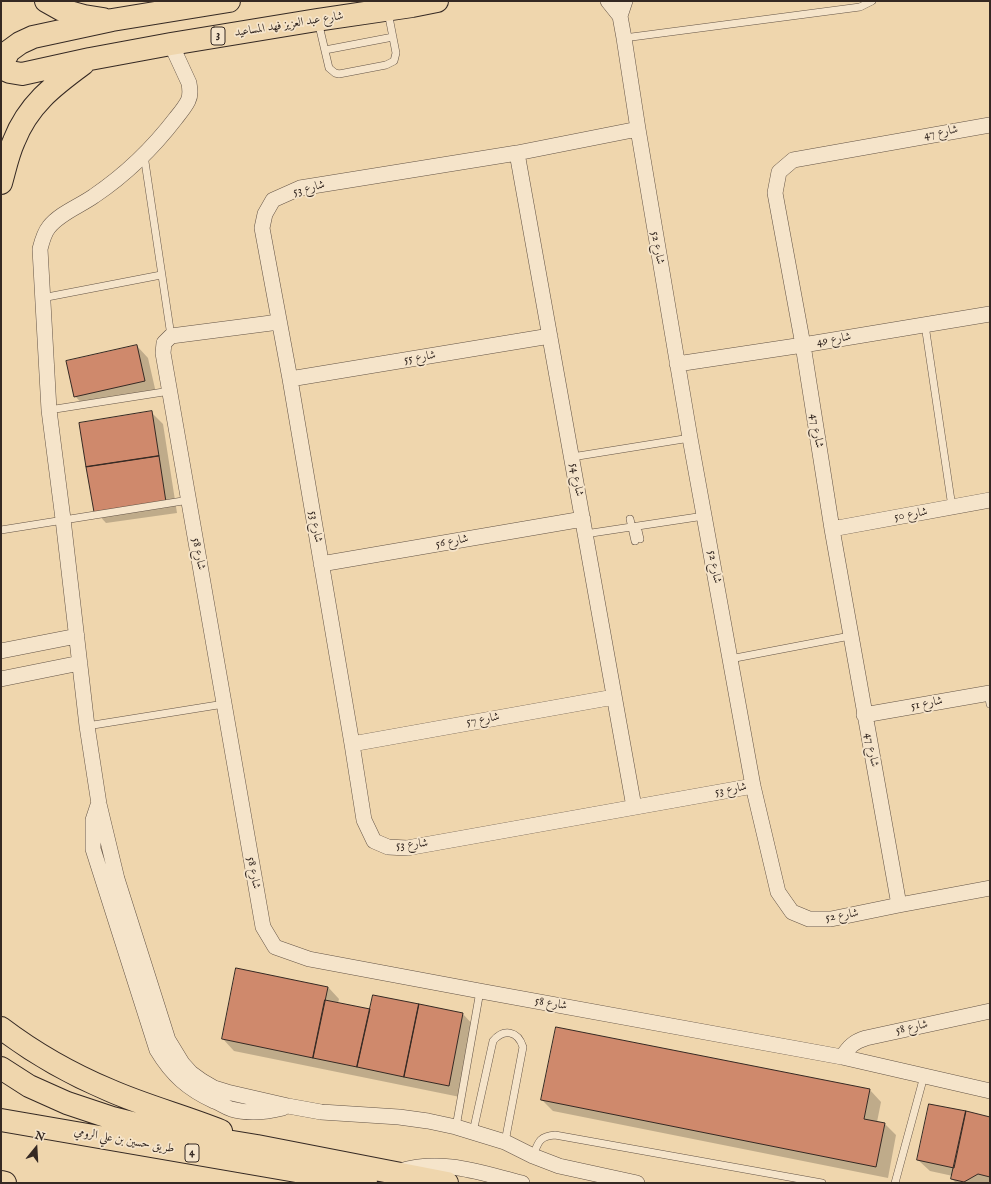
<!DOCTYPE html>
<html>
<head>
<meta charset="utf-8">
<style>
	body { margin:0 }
	#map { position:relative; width:991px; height:1184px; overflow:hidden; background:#efd6ad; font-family:"IM FELL English",serif }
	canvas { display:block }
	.frame { position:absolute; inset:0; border:2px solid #352923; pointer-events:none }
	.north { position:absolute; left:16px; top:1128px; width:40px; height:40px; -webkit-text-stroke:3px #f5e4ca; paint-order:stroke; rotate:18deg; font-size:11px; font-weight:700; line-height:16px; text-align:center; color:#352923 }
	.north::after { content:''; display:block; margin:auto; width:14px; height:18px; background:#352923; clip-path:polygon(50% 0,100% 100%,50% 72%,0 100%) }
</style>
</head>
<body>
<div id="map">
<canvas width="991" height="1184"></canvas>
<div class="frame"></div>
<div class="north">N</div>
</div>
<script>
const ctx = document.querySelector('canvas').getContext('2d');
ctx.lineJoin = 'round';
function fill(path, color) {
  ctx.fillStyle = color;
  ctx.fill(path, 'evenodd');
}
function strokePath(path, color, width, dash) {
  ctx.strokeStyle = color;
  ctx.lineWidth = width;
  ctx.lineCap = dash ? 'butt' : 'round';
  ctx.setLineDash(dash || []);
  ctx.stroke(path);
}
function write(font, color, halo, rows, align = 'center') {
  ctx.font = font + ' "IM FELL English",Amiri,serif';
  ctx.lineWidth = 3.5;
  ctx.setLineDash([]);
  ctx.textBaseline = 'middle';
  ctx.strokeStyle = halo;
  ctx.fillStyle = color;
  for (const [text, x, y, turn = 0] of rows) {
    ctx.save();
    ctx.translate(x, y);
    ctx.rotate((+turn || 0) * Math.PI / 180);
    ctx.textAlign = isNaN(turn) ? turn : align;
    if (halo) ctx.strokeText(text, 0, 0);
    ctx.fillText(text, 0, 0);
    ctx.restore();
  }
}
fill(new Path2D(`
	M 137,346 L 148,358 L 156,393 L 86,408 L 75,396 Z
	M 151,412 L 163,424 L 177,513 L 106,523 L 95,511 Z
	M 328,987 L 339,999 L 338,1003 L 370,1010 L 373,996 L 463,1014 L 474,1026 L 460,1097 L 234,1051 L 223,1039 Z
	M 870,1090 L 881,1102 L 877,1122 L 885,1124 L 896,1135 L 888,1178 L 553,1111 L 542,1100 Z
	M 990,1118 L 990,1183 L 956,1183 L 952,1179 L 953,1176 L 930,1171 L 918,1160 Z`), '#0003');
const building = new Path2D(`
	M 137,345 L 145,381 L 74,397 L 66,361 Z
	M 152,411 L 159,456 L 86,467 L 79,423 Z
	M 159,456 L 166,502 L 94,512 L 86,467 Z
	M 236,968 L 328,987 L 313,1058 L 222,1039 Z
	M 373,995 L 419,1004 L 404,1077 L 357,1067 Z
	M 325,1000 L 370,1009 L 357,1067 L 313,1058 Z
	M 419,1004 L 463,1013 L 449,1086 L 404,1077 Z
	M 556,1027 L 870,1089 L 864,1119 L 885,1123 L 876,1167 L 541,1100 Z
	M 929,1104 L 966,1111 L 954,1168 L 917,1160 Z
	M 966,1111 L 990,1117 L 990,1177 L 978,1174 L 964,1182 L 951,1179 Z`);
fill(building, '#cf896c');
strokePath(building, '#352923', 1);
const service = new Path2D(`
	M 318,21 L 329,68 L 335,73 L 339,74 L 386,65 L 394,61 L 396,53 L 388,12
	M 624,38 L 860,7 L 872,1
	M 325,50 L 393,37
	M 144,155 L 171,336
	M 42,298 L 161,275
	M 925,325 L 952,507
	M 49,410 L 170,391
	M 572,457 L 690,438
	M 630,519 L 635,541
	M 637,526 L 640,539
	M 1,530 L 189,500
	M 585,534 L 704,516
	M 730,659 L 850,636
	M 988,693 L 990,704
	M 87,726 L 224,704
	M 456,1127 L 480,991
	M 473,1132 L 493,1041 C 504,1028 518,1031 523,1047 L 505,1142
	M 533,1156 C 538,1143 539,1136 555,1135 L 822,1183
	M 895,1183 L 924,1076`);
const minor = new Path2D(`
	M 608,1 L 620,16 L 624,38 L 638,129 L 690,438 L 753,786 L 778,892 L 792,912 L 809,919 L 831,919 L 899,905 L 990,888
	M 620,16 L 625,1
	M 171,44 L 189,83 C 190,89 191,95 188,101 C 185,107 180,113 176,118 C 153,148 125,175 94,196 C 80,206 60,213 49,227 C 44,233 42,241 40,249 L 49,410 L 63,519 L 87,726 L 99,804 L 117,879 L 168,1040 L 182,1063 L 191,1073 L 202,1081 L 214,1088 L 227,1092 L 288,1106 L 321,1112 L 399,1117 L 428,1121 L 456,1127 L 505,1142 L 533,1156 L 559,1166 L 637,1183
	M 638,129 L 517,153 L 300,188 L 273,200 L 265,214 L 262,228 L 290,379 L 352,744 L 364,820 L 374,841 L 388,847 L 407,848 L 753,786
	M 517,153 L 634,807
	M 279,322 L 171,336 L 164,343 L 163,353 L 263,927 L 275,947 L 309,959 L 480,991 L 842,1057 L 990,1091
	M 677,364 L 803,345 L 990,314
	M 290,379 L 550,336
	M 832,529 L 990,500
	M 321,564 L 583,519
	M 1,651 L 77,636
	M 1,679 L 80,663
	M 864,715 L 990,693
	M 352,744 L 614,697
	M 98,805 L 93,820 L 93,849 L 157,1050 C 172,1075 188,1089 214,1101 C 220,1103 225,1107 231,1109 C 248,1114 267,1112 283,1108
	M 899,905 L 832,529 L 803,345 L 775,193 L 779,172 L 793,160 L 990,125
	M 842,1057 C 849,1047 853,1042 866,1038 L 990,1011
	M 400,1171 C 442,1158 481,1173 522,1183`);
const primary = new Path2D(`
	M 46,1 L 62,10 L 84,16 L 103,19
	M 1,66 L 9,51 L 20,43 L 33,37 L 112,20 L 229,1
	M 1,68 L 10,72 L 22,74 L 90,59 L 171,44 L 317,20 L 412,6 L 437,1
	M 1,183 C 5,169 8,154 14,141 C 28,105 53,86 83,64`);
const trunk = new Path2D(`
	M 1,1028 C 34,1053 71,1074 109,1090 C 145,1106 184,1116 221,1131
	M 1,1068 L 29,1086 L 67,1103 L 112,1118 L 160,1130 L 257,1146 L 447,1183
	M 1,1120 L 366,1183
	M 1,1182 L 5,1183`);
strokePath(service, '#645446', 8);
strokePath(minor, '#645446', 16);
strokePath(primary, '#352923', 24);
strokePath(trunk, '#352923', 24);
strokePath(service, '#f5e4ca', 7);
strokePath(minor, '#f5e4ca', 15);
strokePath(primary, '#efd6ad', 22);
strokePath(trunk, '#efd6ad', 22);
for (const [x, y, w] of [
	[218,36,14],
	[192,1153,14]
]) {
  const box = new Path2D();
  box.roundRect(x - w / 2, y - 9, w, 18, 3);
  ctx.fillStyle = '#f5e4ca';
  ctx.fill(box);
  strokePath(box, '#352923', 1);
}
write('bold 11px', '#352923', null, [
	["3",218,36],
	["4",192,1153]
]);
write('12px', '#352923', '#f5e4ca', [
	["شارع عبد العزيز فهد المساعيد",289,25,-9],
	["شارع 47",941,133,-10],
	["شارع 53",309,189,-14],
	["شارع 52",657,248,80],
	["شارع 49",834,340,-9],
	["شارع 55",420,358,-9],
	["شارع 47",816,431,81],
	["شارع 54",576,480,80],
	["شارع 50",911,515,-10],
	["شارع 53",315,527,80],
	["شارع 56",452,542,-10],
	["شارع 58",198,554,80],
	["شارع 52",714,567,80],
	["شارع 51",927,704,-10],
	["شارع 57",483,720,-10],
	["شارع 47",871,750,80],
	["شارع 53",731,790,-10],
	["شارع 53",412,845,-5],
	["شارع 58",253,873,80],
	["شارع 52",842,916,-9],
	["شارع 58",551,1004,10],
	["شارع 58",912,1028,-12],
	["طريق حسين بن علي الرومي",124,1141,10]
]);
</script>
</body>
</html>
